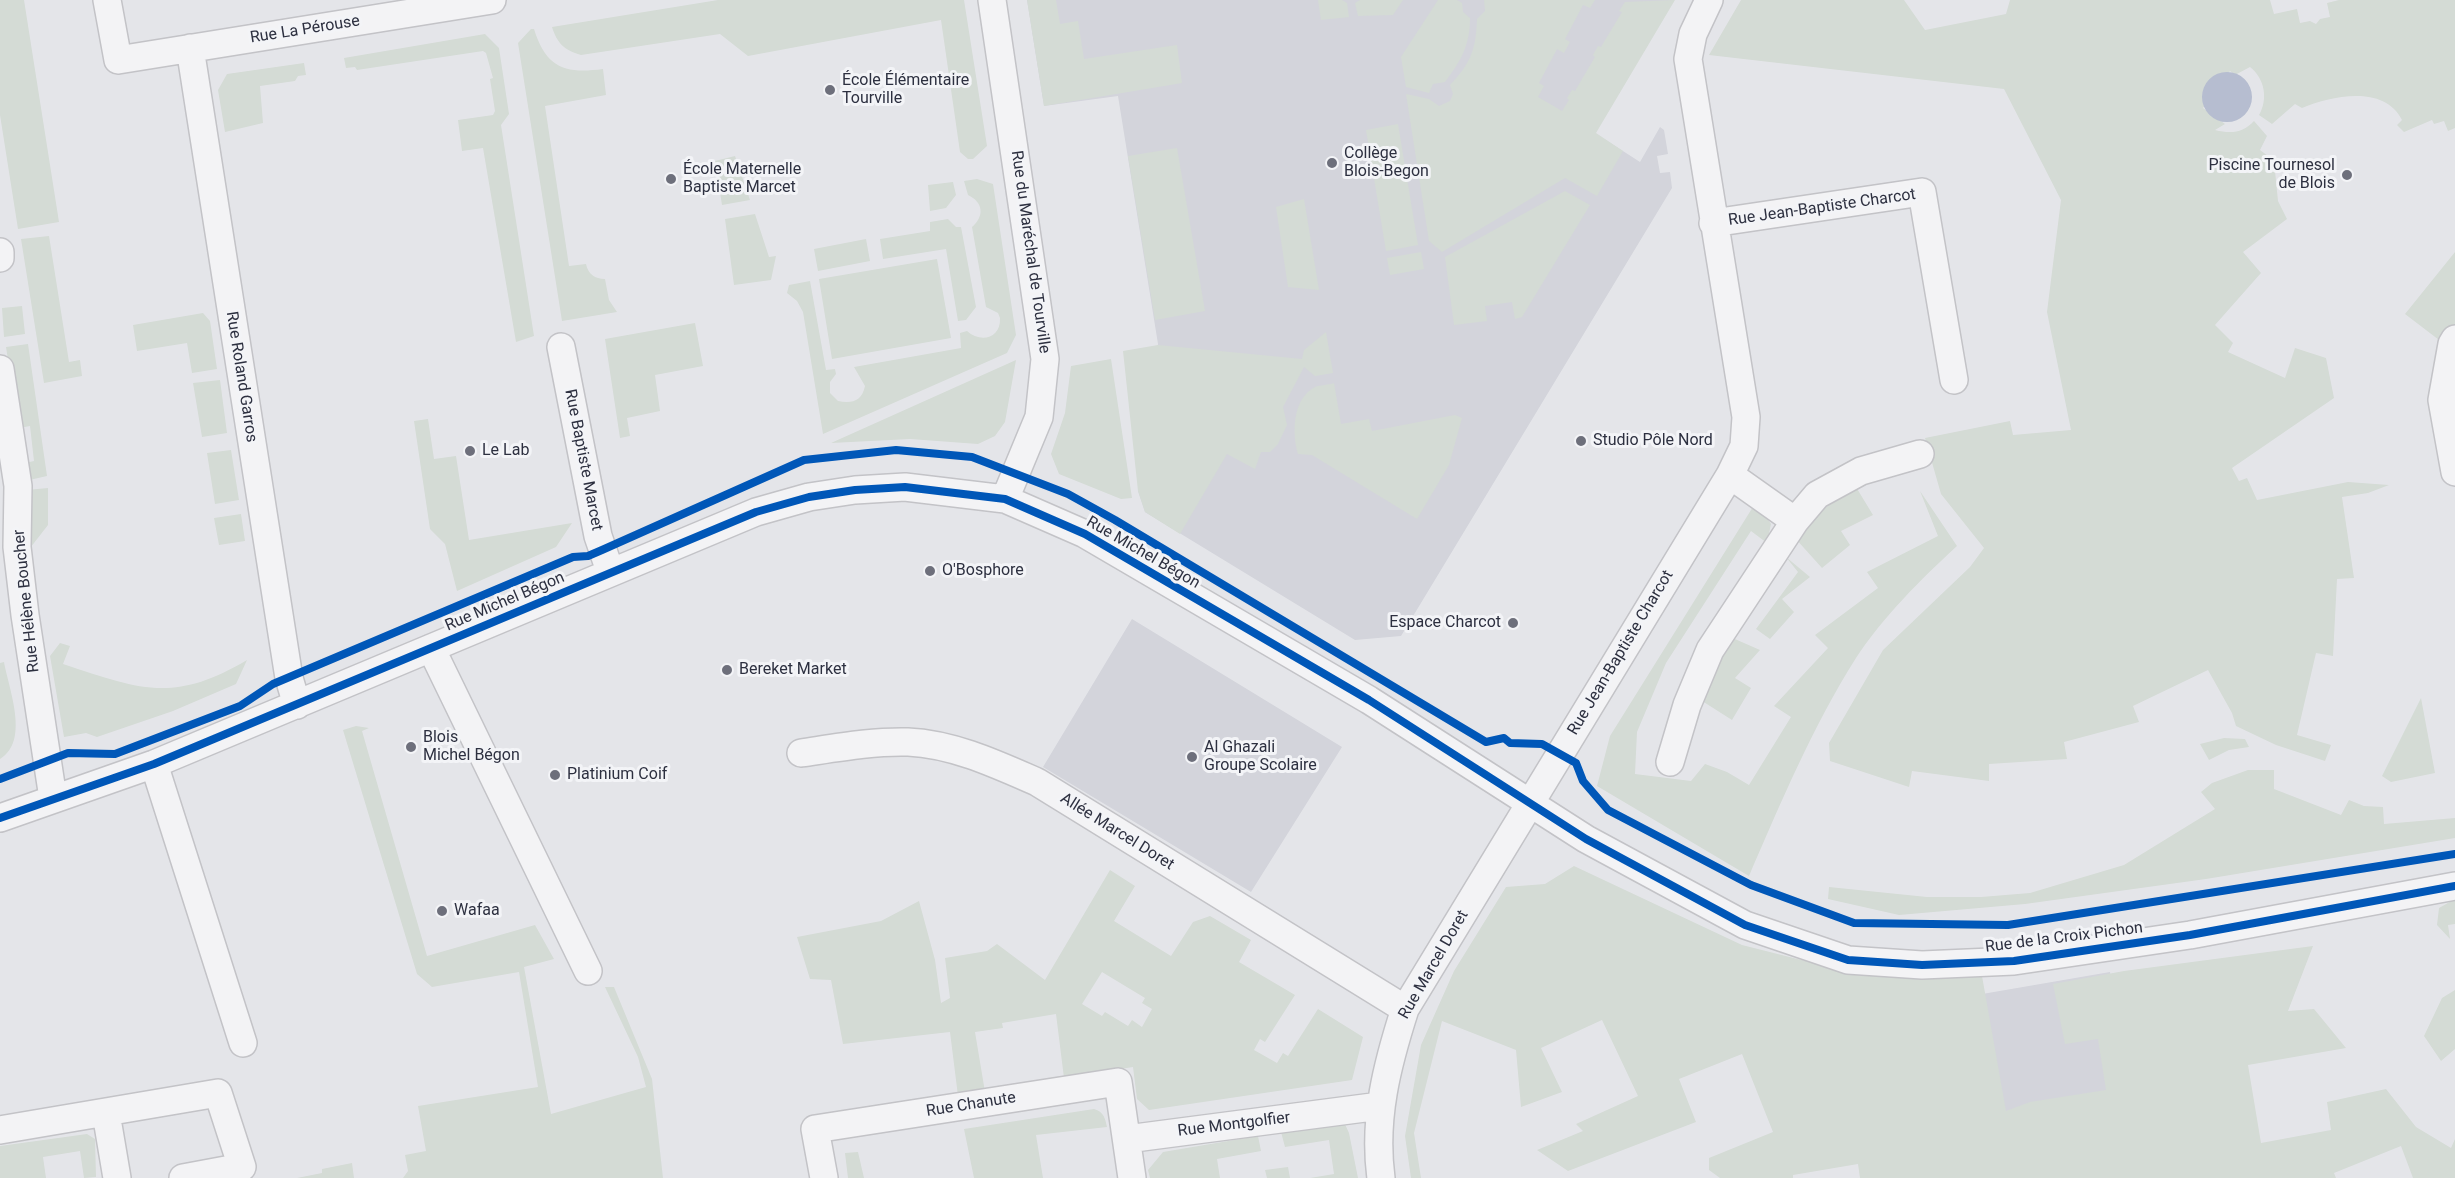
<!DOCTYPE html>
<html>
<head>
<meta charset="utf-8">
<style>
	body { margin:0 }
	canvas { display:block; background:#e4e5e9 }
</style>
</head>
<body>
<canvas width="2455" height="1178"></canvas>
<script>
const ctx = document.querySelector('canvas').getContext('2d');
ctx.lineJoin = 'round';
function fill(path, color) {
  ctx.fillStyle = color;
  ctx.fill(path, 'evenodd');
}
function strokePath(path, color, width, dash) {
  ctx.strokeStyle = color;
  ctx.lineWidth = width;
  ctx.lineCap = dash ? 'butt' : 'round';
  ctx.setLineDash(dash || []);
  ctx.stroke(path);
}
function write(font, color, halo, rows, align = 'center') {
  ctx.font = font + ' Roboto,sans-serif';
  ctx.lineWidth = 6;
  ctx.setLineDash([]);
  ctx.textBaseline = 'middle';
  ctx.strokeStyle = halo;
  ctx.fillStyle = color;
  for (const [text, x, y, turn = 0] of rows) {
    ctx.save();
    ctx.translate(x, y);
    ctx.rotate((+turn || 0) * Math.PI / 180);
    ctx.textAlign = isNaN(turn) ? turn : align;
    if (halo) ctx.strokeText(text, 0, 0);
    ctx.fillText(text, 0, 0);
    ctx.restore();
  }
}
fill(new Path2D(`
	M 1027,0 L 1674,0 L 1595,133 L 1640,162 L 1660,127 L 1664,130 L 1668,154 L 1657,156 L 1660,173 L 1670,172 L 1672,188 L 1401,636 L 1355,640 L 1145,512 L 1138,491 L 1158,344 L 1118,96 L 1044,106 Z
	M 1132,619 L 1342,747 L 1251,892 L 1043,767 Z
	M 2110,972 L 2149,1173 L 1994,1178 L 1959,998 Z`), '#d3d4db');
fill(new Path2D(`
	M 0,0 L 24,0 L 59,222 L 18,229 L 0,115 Z
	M 718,0 L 964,0 L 987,146 L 973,159 L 968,159 L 960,152 L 941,20 L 748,56 L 720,34 L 581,55 C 564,50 557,43 552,27 Z
	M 1027,0 L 1056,0 L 1060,24 L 1078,21 L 1084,59 L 1177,45 L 1182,83 L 1044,106 Z
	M 1318,0 L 1342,0 L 1347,3 L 1349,17 L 1321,20 Z
	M 1360,0 L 1403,0 L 1393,15 L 1358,16 L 1355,3 Z
	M 1438,0 L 1457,0 L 1462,3 L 1463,12 L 1470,18 C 1470,45 1461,61 1445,82 L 1433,84 L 1429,93 L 1406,87 L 1401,57 Z
	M 1484,0 L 1595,0 L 1590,8 L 1583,5 L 1565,39 L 1570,42 L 1564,53 L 1557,49 L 1539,83 L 1544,86 L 1538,97 L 1562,111 L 1569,100 L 1567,98 L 1572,90 L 1575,91 L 1595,57 L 1593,55 L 1598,46 L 1601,47 L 1622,12 L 1619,11 L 1625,2 L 1675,0 L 1596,133 L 1623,151 L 1597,196 L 1565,178 L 1442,252 L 1429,241 L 1406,94 L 1429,99 L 1439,106 L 1450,101 L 1453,94 L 1450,85 C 1471,63 1476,49 1477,19 L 1485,11 Z
	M 1741,0 L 1904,0 L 1925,30 L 2006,14 L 2010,0 L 2270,0 L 2274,14 L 2297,9 L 2300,23 L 2310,21 L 2316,24 L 2320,19 L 2330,17 L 2327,3 L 2339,0 L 2455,0 L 2455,128 L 2448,131 L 2444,121 L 2434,124 L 2432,120 L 2404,132 L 2397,125 L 2402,120 C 2384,84 2331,96 2302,108 L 2295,104 L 2272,124 L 2259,115 C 2268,99 2265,79 2250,67 L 2235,75 L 2230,71 L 2203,108 L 2225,124 L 2215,130 C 2231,134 2243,133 2254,121 L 2267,136 L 2260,150 L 2268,156 L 2266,168 L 2269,173 L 2275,171 L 2278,201 L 2287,219 L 2243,252 L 2261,273 L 2215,325 L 2233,343 L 2228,352 L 2285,378 L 2295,348 L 2326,358 L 2334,398 L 2232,468 L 2239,481 L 2247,478 L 2257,500 L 2348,482 L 2389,485 L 2368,493 L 2342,497 L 2354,578 L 2337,579 L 2333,656 L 2316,653 L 2297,735 L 2331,745 L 2325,761 L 2276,745 L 2236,726 L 2232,713 L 2208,670 L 2133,706 L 2139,722 L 2064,742 L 2067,759 L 1989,764 L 1989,781 L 1912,771 L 1909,787 L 1830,761 L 1829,743 L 1883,650 L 1970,567 L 1984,548 L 1941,494 L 1925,438 L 2010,421 L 2013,435 L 2071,430 L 2047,312 L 2061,200 L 2004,89 L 1709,55 Z
	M 531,29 L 534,29 C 546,68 565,74 603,69 L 606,95 L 545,106 L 569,266 L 586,264 C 588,274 595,279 605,279 L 609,300 L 617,312 L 562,321 L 518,43 Z
	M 485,34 L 499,48 L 509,114 L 501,125 L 534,336 L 516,342 L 483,148 L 462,151 L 458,120 L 493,115 L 495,111 L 490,79 L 493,78 L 486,53 L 483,51 L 357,70 L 355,67 L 346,68 L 344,58 Z
	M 304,63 L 306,75 L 298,76 L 295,81 L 260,86 L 263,123 L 225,132 L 218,90 L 227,74 Z
	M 1398,124 L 1418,245 L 1386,251 L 1366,130 Z
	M 1177,148 L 1205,311 L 1155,320 L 1128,156 Z
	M 735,156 L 750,200 L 722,205 L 715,161 Z
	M 977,179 L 993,184 L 1016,335 L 1007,353 L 823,434 L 803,312 L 797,301 L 787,293 L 789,285 L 810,281 L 826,370 L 835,369 L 836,374 L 830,382 L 830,393 L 838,401 C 852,404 862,401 865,386 L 854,367 L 961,348 L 960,333 L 967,331 C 980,343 1001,339 1000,318 L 998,313 L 986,307 L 972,227 C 985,216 983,202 968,195 L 964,181 Z
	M 953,182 L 956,195 L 946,208 L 930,211 L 928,185 Z
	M 1565,191 L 1590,205 L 1522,317 L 1515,319 L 1512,302 L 1485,306 L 1487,321 L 1454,325 L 1445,257 Z
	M 1304,199 L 1319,290 L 1288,287 L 1276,207 Z
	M 755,214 L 769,257 L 776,256 L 771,280 L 734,285 L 725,219 Z
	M 948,219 L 956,227 L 961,227 L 976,307 L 966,320 L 958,321 L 946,249 L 883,259 L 880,239 L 930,231 L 930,222 Z
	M 49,236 L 69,362 L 80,360 L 82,376 L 44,383 L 21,239 Z
	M 866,239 L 870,261 L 818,271 L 814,249 Z
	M 1421,252 L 1424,269 L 1390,275 L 1387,258 Z
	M 2455,252 L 2455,333 L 2443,343 L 2405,314 Z
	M 937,259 L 951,338 L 832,359 L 819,279 Z
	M 22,306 L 25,334 L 4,337 L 2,308 Z
	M 203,313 L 210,321 L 217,369 L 192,373 L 187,343 L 137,351 L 133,325 Z
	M 695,323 L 703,366 L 655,375 L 660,411 L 627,418 L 630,436 L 620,438 L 605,339 Z
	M 1326,332 L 1333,373 L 1315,376 L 1304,367 L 1283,407 L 1287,425 L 1278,444 L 1270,452 L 1261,452 L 1255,469 L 1227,454 L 1180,534 L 1145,512 L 1138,491 L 1123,351 L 1158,345 L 1302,359 L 1304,350 Z
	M 28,344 L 47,476 L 25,481 L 25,463 L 34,461 L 30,426 L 19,428 L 6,347 Z
	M 1111,359 L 1132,498 L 1121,499 L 1059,474 L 1051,454 L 1065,413 L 1071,366 Z
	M 1016,360 L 1005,422 L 995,436 L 978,444 L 910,439 L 831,443 Z
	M 220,380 L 227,433 L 202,437 L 193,383 Z
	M 1334,383 L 1341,424 L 1369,419 L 1372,431 L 1455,415 L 1462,418 L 1449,465 L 1417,519 L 1312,455 L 1298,454 C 1292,434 1292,399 1315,387 C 1320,385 1329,385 1334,383 Z
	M 428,419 L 434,459 L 456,456 L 469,540 L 572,523 L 556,547 L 457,591 L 445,544 L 430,529 L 414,421 Z
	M 231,450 L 239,500 L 215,504 L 207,453 Z
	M 1856,487 L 1873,515 L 1841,531 L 1850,545 L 1822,568 L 1795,538 L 1825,508 Z
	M 48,488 L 48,525 L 27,552 L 27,490 Z
	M 1920,491 L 1957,546 C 1921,579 1882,618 1856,658 C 1813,726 1781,802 1749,876 L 1597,786 L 1610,736 L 1756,502 L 1771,524 L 1767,543 L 1751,531 L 1666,663 L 1637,732 L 1635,774 L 1691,781 L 1705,764 L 1727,772 L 1749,785 L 1791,717 L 1774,706 L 1828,648 L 1815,635 L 1878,588 L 1867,572 L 1938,536 Z
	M 241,514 L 245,541 L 219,545 L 214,518 Z
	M 1786,557 L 1810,577 L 1782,599 L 1794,612 L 1770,639 L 1756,629 L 1798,572 Z
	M 1728,636 L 1760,650 L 1735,678 L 1751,688 L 1732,720 L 1699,699 Z
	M 60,643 L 70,646 L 63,664 C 139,689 173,704 247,660 L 236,684 L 173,711 L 97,737 L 86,733 L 64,737 L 50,656 Z
	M 4,662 C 9,690 30,741 0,759 L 0,663 Z
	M 2421,698 L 2435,773 L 2391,782 L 2382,776 Z
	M 356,726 L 369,728 L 362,731 L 427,956 L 535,925 L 554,959 L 524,967 L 551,1114 L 646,1087 L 638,1057 L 605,987 L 614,987 L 652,1079 L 663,1178 L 403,1178 L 408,1171 L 405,1155 L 426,1151 L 418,1106 L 538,1087 L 519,972 L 432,987 L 417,974 L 343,730 Z
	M 2224,738 L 2245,739 L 2249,747 L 2229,750 L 2209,760 L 2200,744 Z
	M 2248,770 L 2274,770 L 2274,789 L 2341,815 L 2349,800 L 2364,806 L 2383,807 L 2384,824 L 2455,818 L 2455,838 L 2206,879 L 2025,904 L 1899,915 L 1828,899 L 1829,887 L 1927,897 L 1981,897 L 2030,893 L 2124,865 L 2215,809 L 2201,792 L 2212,783 Z
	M 1574,866 L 1742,945 L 1861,975 L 1982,976 L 2006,1111 L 2030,1102 L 2106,1090 L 2098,1039 L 2065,1044 L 2053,984 L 2124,971 L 2313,946 L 2288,1011 L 2314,1009 L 2346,1048 L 2248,1065 L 2261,1143 L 2331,1130 L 2327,1102 L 2386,1089 L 2416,1127 L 2451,1148 L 2455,1139 L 2455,1178 L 2413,1178 L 2401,1146 L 2334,1173 L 2336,1178 L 1860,1178 L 1858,1164 L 1793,1175 L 1793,1178 L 1720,1178 L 1709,1170 L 1709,1158 L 1773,1132 L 1742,1054 L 1679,1079 L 1696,1122 L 1568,1171 L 1537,1150 L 1583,1131 L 1576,1124 L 1638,1096 L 1602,1020 L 1541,1048 L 1562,1092 L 1521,1107 L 1516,1050 L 1442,1021 L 1414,1133 L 1421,1178 L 1411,1178 L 1405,1136 L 1421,1045 L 1454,971 L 1506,887 L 1545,884 Z
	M 1110,870 L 1135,886 L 1114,921 L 1171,956 L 1193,922 L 1210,916 L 1251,940 L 1239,962 L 1295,995 L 1265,1042 L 1260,1039 L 1254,1050 L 1277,1063 L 1283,1053 L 1288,1056 L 1318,1009 L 1363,1037 L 1352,1080 L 1149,1110 L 1137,1099 L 1133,1067 L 1064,1078 L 1056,1014 L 1002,1023 L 1003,1028 L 975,1032 L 985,1092 L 958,1096 L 950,1032 L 843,1044 L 831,980 L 810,979 L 797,937 L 881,921 L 919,901 L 935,960 L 941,1003 L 950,998 L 945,958 L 987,951 L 997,944 L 1045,980 ZM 1102,972 L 1145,998 L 1142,1003 L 1152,1009 L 1142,1027 L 1132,1020 L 1128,1026 L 1105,1012 L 1102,1016 L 1082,1004 Z
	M 2455,899 L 2455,924 L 2448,925 L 2450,939 L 2437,925 L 2439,908 Z
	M 2455,990 L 2455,1049 L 2441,1061 L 2424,1036 L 2442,998 Z
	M 1094,1109 C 1104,1112 1105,1118 1107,1127 L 1036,1135 L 1043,1178 L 974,1178 L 964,1129 Z
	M 1344,1122 L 1349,1133 L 1358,1178 L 1310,1178 L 1334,1174 L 1329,1140 L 1285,1147 L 1281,1132 Z
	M 87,1134 L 95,1139 L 96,1177 L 84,1178 L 80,1151 L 43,1157 L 46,1178 L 0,1178 L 0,1146 Z
	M 1258,1136 L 1261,1151 L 1217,1159 L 1220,1178 L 1150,1178 L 1148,1170 L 1163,1152 Z
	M 858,1152 L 864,1178 L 848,1178 L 845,1153 Z
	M 352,1163 L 354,1178 L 297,1178 L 322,1173 L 322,1169 Z
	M 1288,1167 L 1290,1178 L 1267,1178 L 1265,1170 Z`), '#d4dbd5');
fill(new Path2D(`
	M2202 97a25 25 0 1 1 50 0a25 25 0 1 1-50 0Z`), '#b6bdd0');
const minor = new Path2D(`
	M 107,0 L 118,60 L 492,0
	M 992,0 L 1045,359 L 1039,417 L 1005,499
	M 190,48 L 289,678 L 297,705
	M 1713,223 L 1922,192 L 1954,380
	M 0,252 L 0,258
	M 2455,339 L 2452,344 L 2442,400 L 2455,472
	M 561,347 L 598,536 L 610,571
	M 0,369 L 18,486 L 17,547 L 25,615 L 53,798
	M 1730,475 L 1795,521
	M 431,648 L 588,971
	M 801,753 C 835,748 873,741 908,742 C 953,744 996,764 1037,782 L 1405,1009
	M 1670,762 L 1687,705 L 1710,650 L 1795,521 L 1817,495 L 1861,471 L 1920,454
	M 154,764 L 243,1043
	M 0,818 L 154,764 L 756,512 L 809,497 L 855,490 L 905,487 L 1005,499 L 1085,534 L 1369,700 L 1586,839 L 1745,925 L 1848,960 L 1922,965 L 2014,961 L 2190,935 L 2455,886
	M 106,1113 L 117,1178
	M 0,1130 L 218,1093 L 242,1167 L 183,1178
	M 1127,1139 L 1380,1106
	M 824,1178 L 815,1129 L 1118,1082 L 1132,1178
	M 1381,1178 C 1373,1119 1387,1065 1405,1009 L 1730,475 L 1744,446 L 1746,417 L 1688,59 L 1693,34 L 1709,0`);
strokePath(minor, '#c3c3c7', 30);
strokePath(minor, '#f3f3f5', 27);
strokePath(new Path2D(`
	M 0,779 L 68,753 L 115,754 L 240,706 L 273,684 L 573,557 L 588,556 L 602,550 L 804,460 L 896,450 L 972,457 L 1068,494 L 1115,520 L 1486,742 L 1504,738 L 1510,743 L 1542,744 L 1576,763 L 1583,781 L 1608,810 L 1751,885 L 1854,923 L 2008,925 L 2455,854
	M 0,818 L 154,764 L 756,512 L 809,497 L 855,490 L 905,487 L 1005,499 L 1085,534 L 1369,700 L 1586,839 L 1745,925 L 1848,960 L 1922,965 L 2014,961 L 2190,935 L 2455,886`), '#0057b8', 8);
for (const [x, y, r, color] of [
	[830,90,6,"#6d6f7b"],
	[1332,163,6,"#6d6f7b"],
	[2347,175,6,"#6d6f7b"],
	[671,179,6,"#6d6f7b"],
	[1581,441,6,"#6d6f7b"],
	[470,451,6,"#6d6f7b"],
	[930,571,6,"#6d6f7b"],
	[1513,623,6,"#6d6f7b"],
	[727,670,6,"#6d6f7b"],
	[411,747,6,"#6d6f7b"],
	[1192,757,6,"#6d6f7b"],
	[555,775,6,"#6d6f7b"],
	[442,911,6,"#6d6f7b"]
]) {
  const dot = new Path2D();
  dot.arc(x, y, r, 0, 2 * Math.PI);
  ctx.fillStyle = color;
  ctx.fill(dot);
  strokePath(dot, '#f3f4f7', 2);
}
write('16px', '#2d3040', '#f3f4f7', [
	["Rue La Pérouse",305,30,-9],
	["Rue Jean-Baptiste Charcot",1822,208,-8],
	["Rue du Maréchal de Tourville",1030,252,82],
	["Rue Roland Garros",241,377,81],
	["Rue Baptiste Marcet",583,460,79],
	["Rue Michel Bégon",1143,553,30],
	["Rue Hélène Boucher",27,601,-96],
	["Rue Michel Bégon",505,602,-23],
	["Rue Jean-Baptiste Charcot",1621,653,-59],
	["Allée Marcel Doret",1117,832,32],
	["Rue de la Croix Pichon",2064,938,-7],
	["Rue Marcel Doret",1434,965,-60],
	["Rue Chanute",971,1105,-9],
	["Rue Montgolfier",1234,1125,-7]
]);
write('16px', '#2d3040', '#f3f4f7', [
	["École Élémentaire",842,81],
	["Tourville",842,99],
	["Collège",1344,154],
	["Blois-Begon",1344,172],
	["Piscine Tournesol",2335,166,"right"],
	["de Blois",2335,184,"right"],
	["École Maternelle",683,170],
	["Baptiste Marcet",683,188],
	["Studio Pôle Nord",1593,441],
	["Le Lab",482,451],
	["O'Bosphore",942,571],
	["Espace Charcot",1501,623,"right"],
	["Bereket Market",739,670],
	["Blois",423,738],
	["Michel Bégon",423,756],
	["Al Ghazali",1204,748],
	["Groupe Scolaire",1204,766],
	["Platinium Coif",567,775],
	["Wafaa",454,911]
], 'left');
</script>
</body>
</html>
